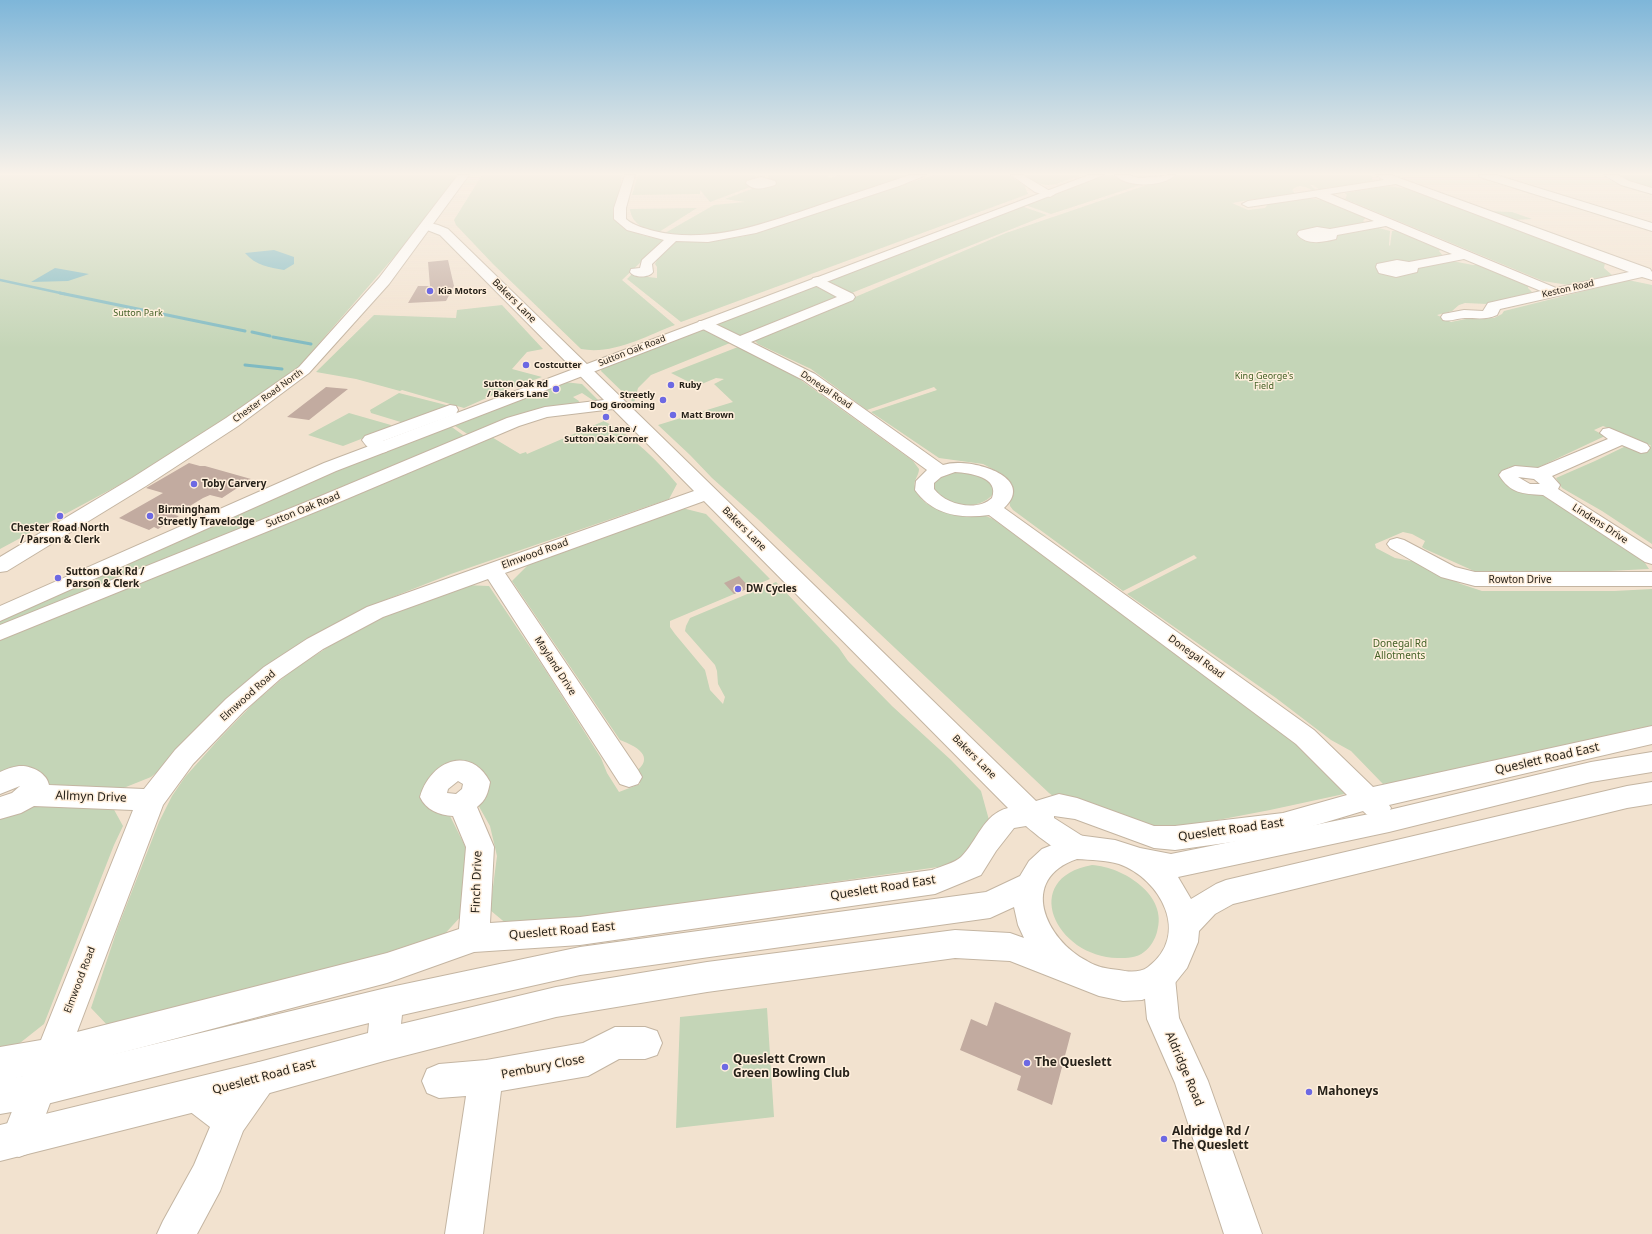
<!DOCTYPE html>
<html>
<head>
<meta charset="utf-8">
<style>
	body { margin:0 }
	canvas { display:block; background:#f2e2cf }
</style>
</head>
<body>
<canvas width="1652" height="1234"></canvas>
<script>
const ctx = document.querySelector('canvas').getContext('2d');
ctx.lineJoin = 'round';
function fill(path, color) {
  ctx.fillStyle = color;
  ctx.fill(path, 'evenodd');
}
function strokePath(path, color, width, dash) {
  ctx.strokeStyle = color;
  ctx.lineWidth = width;
  ctx.lineCap = dash ? 'butt' : 'round';
  ctx.setLineDash(dash || []);
  ctx.stroke(path);
}
function write(font, color, halo, rows, align = 'center') {
  ctx.font = font + ' "Noto Sans",sans-serif';
  ctx.lineWidth = 3;
  ctx.setLineDash([]);
  ctx.textBaseline = 'middle';
  ctx.strokeStyle = halo;
  ctx.fillStyle = color;
  for (const [text, x, y, turn = 0] of rows) {
    ctx.save();
    ctx.translate(x, y);
    ctx.rotate((+turn || 0) * Math.PI / 180);
    ctx.textAlign = isNaN(turn) ? turn : align;
    if (halo) ctx.strokeText(text, 0, 0);
    ctx.fillText(text, 0, 0);
    ctx.restore();
  }
}
fill(new Path2D(`
	M 0,175 L 458,175 L 420,227 L 295,371 L 226,422 L 134,477 L 0,549 Z
	M 482,175 L 622,175 L 620,190 L 613,216 C 626,233 644,236 664,240 L 622,280 L 675,325 C 646,336 613,355 581,349 L 493,264 L 456,225 L 454,220 Z
	M 638,175 L 755,175 L 756,177 L 753,186 L 710,202 L 700,190 L 700,194 L 632,195 Z
	M 768,175 L 828,175 L 829,178 L 840,175 L 914,175 L 734,232 L 696,236 L 665,233 L 714,205 L 745,202 L 725,199 L 757,187 L 769,180 Z
	M 934,175 L 1009,175 L 1024,185 L 1028,194 L 681,322 L 627,279 L 632,274 L 649,275 L 648,277 L 657,278 L 657,267 L 655,264 L 658,258 L 676,241 L 715,241 L 745,236 Z
	M 1023,175 L 1082,175 C 1054,183 1050,193 1023,175 Z
	M 1102,175 L 1112,175 L 1140,185 L 1051,214 L 1025,205 Z
	M 1176,175 L 1371,175 L 1373,182 L 1337,188 L 1326,187 L 1330,188 L 1320,190 L 1313,185 L 1310,185 L 1317,191 L 1315,191 C 1306,188 1299,182 1292,190 L 1296,195 L 1262,201 L 1254,199 L 1232,203 L 1248,210 L 1265,208 L 1268,204 L 1304,198 L 1331,201 L 1367,216 L 1363,221 L 1368,225 L 1335,235 L 1375,227 L 1390,231 L 1389,245 L 1390,246 L 1392,231 L 1402,231 L 1442,248 L 1439,251 L 1444,257 L 1416,267 L 1452,261 L 1473,265 L 1482,265 L 1529,285 L 1528,288 L 1532,292 L 1530,293 L 1487,304 L 1465,303 L 1459,305 L 1452,311 L 1437,315 L 1451,322 L 1466,319 L 1494,318 L 1502,314 L 1504,311 L 1628,280 L 1652,285 L 1652,544 L 1602,511 L 1562,488 L 1556,478 L 1595,461 L 1628,445 L 1644,450 L 1651,446 L 1650,445 L 1603,426 L 1594,430 L 1605,436 L 1539,467 L 1533,470 L 1509,467 L 1504,472 L 1542,494 L 1633,553 L 1645,563 L 1649,569 L 1566,573 L 1474,571 L 1425,549 L 1422,547 L 1425,541 L 1412,534 L 1403,532 L 1375,544 L 1376,548 L 1395,558 L 1417,562 L 1461,584 L 1482,591 L 1614,591 L 1652,589 L 1652,726 L 1629,730 L 1612,737 L 1424,777 L 1383,784 L 1351,751 L 1331,740 L 1276,698 L 1127,594 L 1197,558 L 1194,555 L 1123,591 L 1013,510 L 1010,506 L 1007,479 L 1002,474 L 983,464 L 939,458 L 871,412 L 937,390 L 934,387 L 867,410 L 811,369 L 758,344 L 754,340 L 1006,233 Z
	M 1613,175 L 1652,175 L 1652,190 Z
	M 1387,186 L 1409,189 L 1605,263 L 1604,268 L 1612,275 L 1568,285 L 1543,281 L 1345,199 L 1347,195 L 1345,193 Z
	M 1021,206 L 1047,215 L 849,294 L 826,283 L 828,280 Z
	M 697,208 L 659,232 C 645,229 632,225 630,209 Z
	M 1486,211 L 1512,212 L 1532,219 L 1512,220 Z
	M 816,285 L 841,297 L 741,337 L 715,325 L 718,322 Z
	M 502,305 L 543,349 L 527,352 L 512,369 L 542,377 L 500,392 L 464,408 L 402,390 L 400,391 L 356,379 L 316,372 L 374,315 L 456,318 L 457,310 Z
	M 705,328 L 731,341 L 730,343 L 651,375 L 638,388 L 634,403 L 601,371 L 602,368 Z
	M 738,347 L 798,378 L 913,461 L 919,469 C 919,476 913,480 915,487 C 922,515 964,513 986,516 L 993,519 L 1331,767 L 1346,788 L 1344,794 L 1270,810 L 1197,824 L 1157,828 L 1064,796 L 1053,796 L 1049,793 L 759,520 L 712,478 L 690,455 L 658,425 L 733,402 L 714,384 L 724,379 L 716,378 L 697,386 L 671,373 Z
	M 564,382 L 582,384 L 602,404 L 597,403 L 582,393 L 573,397 L 579,401 L 578,404 L 472,437 L 452,424 Z
	M 399,393 L 450,406 L 404,423 L 371,413 L 370,410 Z
	M 349,413 L 391,425 L 392,427 L 343,446 L 308,435 Z
	M 604,421 C 633,436 657,460 677,484 L 669,499 L 451,574 L 380,602 L 342,621 L 151,777 L 116,791 L 56,788 L 0,777 L 0,639 L 490,436 L 520,454 L 526,452 L 527,454 Z
	M 449,425 L 467,438 L 0,630 L 0,618 L 251,506 Z
	M 968,471 L 989,479 L 996,490 C 987,506 966,508 950,502 C 944,500 939,495 934,492 L 933,479 L 941,473 Z
	M 682,508 L 706,514 L 770,579 L 670,621 L 670,627 L 675,634 L 705,670 L 710,690 L 723,704 L 725,697 L 718,684 L 717,671 L 715,665 L 685,631 L 686,626 L 690,618 L 776,582 L 839,648 L 848,661 L 892,706 L 951,760 L 981,791 L 989,820 L 965,860 L 938,867 L 721,898 L 514,930 L 490,910 L 497,856 L 490,826 L 477,803 L 487,784 L 436,773 L 449,814 L 469,854 L 465,912 L 440,939 L 110,1028 L 91,1008 L 118,927 L 159,822 L 172,796 L 185,777 L 219,739 L 253,704 L 291,671 L 353,631 L 398,611 L 465,585 L 489,586 L 546,671 L 601,758 L 607,773 L 619,792 L 640,784 L 634,773 C 657,757 636,746 620,740 L 512,581 L 528,565 Z
	M 29,804 L 112,806 L 123,826 L 114,845 L 44,1024 L 6,1054 L 0,1055 L 0,814 Z
	M 1092,865 C 1123,867 1169,895 1157,932 C 1155,939 1151,947 1144,952 C 1137,958 1127,958 1118,958 C 1055,957 1019,878 1092,865 Z
	M 767,1008 L 774,1117 L 676,1128 L 680,1017 Z`), '#c4d5b7');
fill(new Path2D(`
	M 274,250 L 294,257 L 294,264 L 284,270 C 269,267 256,266 245,253 Z
	M 55,268 L 89,274 L 68,281 L 31,282 Z`), '#7fbac2');
strokePath(new Path2D(`
	M 0,280 L 65,294`), '#7fbac2', 2.5);
strokePath(new Path2D(`
	M 60,293 L 245,331
	M 252,332 L 270,336
	M 273,337 L 311,344
	M 245,365 L 282,369`), '#7fbac2', 3);
fill(new Path2D(`
	M 448,260 L 454,286 L 446,301 L 408,303 L 418,286 L 430,286 L 428,262 Z
	M 326,387 L 348,389 L 309,420 L 287,417 Z
	M 189,463 L 200,466 L 205,466 L 251,479 L 222,498 L 210,495 L 203,498 L 175,515 L 179,516 L 158,529 L 154,527 L 149,530 L 119,518 L 163,493 L 146,488 Z
	M 739,576 L 750,588 L 734,594 L 724,583 Z
	M 995,1002 L 1071,1033 L 1052,1105 L 1017,1090 L 1021,1076 L 960,1050 L 971,1019 L 987,1026 Z`), '#c2aba0');
const minor = new Path2D(`
	M 625,175 L 635,175 L 626,208 L 626,219 C 634,226 644,228 654,231 C 711,245 769,222 823,204 C 852,194 881,185 910,175 L 926,175 L 899,186 L 756,233 L 708,242 L 676,241 L 652,264 L 653,272 C 649,278 634,278 630,272 L 631,269 L 640,268 L 642,260 L 664,240 L 627,230 L 614,219 L 614,208 Z
	M 1011,175 L 1023,175 L 1055,194 L 1050,197 L 1035,192 Z
	M 1115,175 L 1128,175 L 1139,178 L 1175,175 C 1164,187 1126,188 1115,175 Z
	M 1376,175 L 1391,175 L 1650,269 L 1652,272 L 1652,280 L 1642,277 L 1500,309 L 1497,315 C 1486,320 1477,318 1465,318 C 1457,318 1451,322 1443,320 L 1441,317 L 1443,314 L 1464,310 L 1483,311 L 1488,303 L 1541,291 L 1464,259 L 1418,268 L 1417,272 L 1396,277 L 1379,273 L 1376,267 L 1377,264 L 1397,260 L 1409,262 L 1452,254 L 1386,226 L 1337,235 L 1336,239 C 1324,242 1306,246 1297,234 L 1299,231 L 1317,227 L 1330,229 L 1374,221 L 1316,197 L 1248,207 L 1242,204 L 1248,201 L 1384,180 ZM 1396,184 L 1629,272 L 1556,288 L 1330,194 Z
	M 1479,175 L 1496,175 L 1652,223 L 1652,231 L 1480,177 Z
	M 1604,175 L 1618,175 L 1629,181 L 1652,188 L 1652,194 L 1621,185 Z
	M 761,177 L 775,181 L 776,183 L 775,185 C 765,188 754,192 746,183 L 747,181 Z
	M 426,222 L 438,225 L 448,229 L 1036,801 L 1059,794 L 1077,798 L 1154,826 L 1175,826 L 1283,813 L 1347,795 L 1296,744 L 989,515 C 960,519 933,515 915,490 L 916,481 L 927,470 L 803,380 L 699,327 L 697,324 L 699,321 L 709,321 L 740,336 L 837,297 L 813,284 L 811,281 L 813,278 L 818,277 L 853,294 L 855,297 L 853,300 L 751,342 L 815,374 L 943,465 C 969,456 1038,477 1004,508 L 1314,730 L 1373,787 L 1652,726 L 1652,744 L 1389,805 L 1391,808 L 1387,816 C 1377,819 1371,819 1363,811 L 1283,835 L 1175,850 L 1154,848 L 1075,819 L 1054,816 L 1054,818 L 1087,839 L 1091,847 L 1087,855 C 1084,856 1081,858 1078,858 C 1066,859 1035,834 1026,826 L 1014,828 L 996,851 L 981,875 L 935,894 L 580,945 L 474,952 L 387,983 L 63,1068 L 32,1152 L 19,1157 L 6,1152 L 1,1139 L 26,1076 L 0,1081 L 0,1047 L 41,1040 L 133,810 L 34,806 L 21,813 L 0,819 L 0,797 L 12,793 L 20,786 L 0,794 L 0,772 C 6,769 12,767 19,766 C 31,765 47,773 49,785 L 144,789 L 175,750 L 226,699 L 264,667 L 307,639 L 367,607 L 694,491 L 613,409 L 547,417 L 519,426 L 330,506 L 0,640 L 0,625 L 316,498 L 507,418 L 545,407 L 604,400 L 440,235 L 422,228 L 420,226 ZM 955,472 C 970,473 1000,477 992,498 C 977,512 946,505 934,489 L 934,483 L 941,477 ZM 704,501 L 1008,808 C 983,814 977,842 961,857 C 955,863 941,866 932,870 L 580,917 L 490,923 L 494,847 L 477,807 C 486,800 488,793 490,782 C 470,744 430,761 420,797 C 426,810 439,815 453,816 L 466,847 L 459,929 L 387,953 L 77,1032 L 163,805 L 193,764 L 244,711 L 280,679 L 323,649 L 383,617 L 488,579 L 620,784 L 629,787 L 638,784 L 642,777 L 638,770 L 505,573 ZM 458,781 L 463,784 L 462,789 L 456,794 L 447,793 L 448,789 Z
	M 450,405 L 456,406 L 458,410 L 456,414 L 383,441 L 389,448 L 386,452 C 375,454 368,449 362,440 L 365,436 Z
	M 1609,428 L 1647,444 L 1650,448 L 1647,452 L 1641,453 L 1622,445 L 1552,476 L 1560,485 L 1558,489 L 1652,549 L 1652,564 L 1645,562 L 1543,495 C 1522,494 1510,493 1499,475 L 1502,471 L 1515,466 L 1538,468 L 1608,439 L 1600,433 L 1603,429 ZM 1518,477 L 1534,479 L 1540,484 L 1530,484 Z
	M 1397,538 L 1404,540 L 1455,567 L 1475,572 L 1652,572 L 1652,586 L 1475,586 L 1441,577 L 1390,548 L 1387,544 L 1390,540 Z
	M 1159,963 L 1170,968 L 1175,978 L 1179,1018 L 1208,1081 L 1262,1234 L 1224,1234 L 1175,1083 L 1147,1019 L 1143,978 L 1148,968 Z
	M 615,1027 L 645,1027 L 657,1031 L 662,1043 L 657,1055 L 645,1059 L 619,1059 L 588,1076 L 501,1091 L 483,1234 L 445,1234 L 466,1096 L 439,1098 L 427,1093 L 422,1081 L 427,1069 L 439,1064 L 486,1060 L 583,1043 Z
	M 259,1062 L 271,1067 L 276,1079 L 271,1091 L 243,1131 L 220,1191 L 197,1234 L 157,1234 L 163,1221 L 194,1165 L 210,1127 L 184,1107 L 179,1095 L 184,1083 L 196,1078 L 208,1083 L 226,1096 L 247,1067 Z`);
const major = new Path2D(`
	M 1089,175 L 1104,175 L 336,471 L 0,621 L 0,606 L 324,463 Z`);
const highway = new Path2D(`
	M 458,175 L 469,175 L 389,284 L 309,373 L 238,426 L 146,486 L 7,571 L 0,572 L 0,557 L 132,478 L 226,418 L 299,367 L 379,278 Z
	M 1652,752 L 1652,772 L 1591,782 L 1389,832 L 1178,877 L 1191,899 L 1216,884 L 1226,880 L 1627,786 L 1652,782 L 1652,804 L 1627,808 L 1233,904 L 1215,914 L 1199,931 L 1198,942 L 1187,968 L 1175,983 L 1165,991 L 1142,1000 L 1123,1001 L 1099,996 L 1010,961 L 955,958 L 707,992 L 556,1017 L 384,1061 L 259,1096 L 0,1161 L 0,1125 L 259,1062 L 368,1033 L 369,1023 L 23,1110 L 0,1114 L 0,1080 L 23,1076 L 386,988 L 580,947 L 986,892 L 1020,876 L 1029,861 L 1042,849 L 1077,835 L 1115,840 L 1140,848 L 1171,854 L 1389,810 L 1591,762 ZM 1077,859 C 1091,860 1106,860 1119,864 C 1161,879 1191,935 1148,967 C 1140,973 1128,972 1119,970 C 1108,969 1096,967 1087,961 C 1045,939 1018,879 1077,859 ZM 1014,907 L 1018,925 L 1024,938 L 1010,933 L 955,930 L 707,962 L 556,987 L 401,1024 L 402,1015 L 580,975 L 990,918 Z`);
strokePath(minor, '#c4b5a2', 2);
strokePath(major, '#c4b5a2', 2);
strokePath(highway, '#c4b5a2', 2);
fill(minor, '#fff');
fill(major, '#fff');
fill(highway, '#fff');
const sky = ctx.createLinearGradient(0, 0, 0, 348);
sky.addColorStop(0, '#7eb6d9');
sky.addColorStop(0.5, '#f9f2e9');
sky.addColorStop(1, '#f9f2e900');
ctx.fillStyle = sky;
ctx.fillRect(0, 0, 1652, 348);
for (const [x, y, r, color] of [
	[430,291,4,"#6d69e3"],
	[526,365,4,"#6d69e3"],
	[671,385,4,"#6d69e3"],
	[556,389,4,"#6d69e3"],
	[663,400,4,"#6d69e3"],
	[673,415,4,"#6d69e3"],
	[606,417,4,"#6d69e3"],
	[194,484,4,"#6d69e3"],
	[60,516,4,"#6d69e3"],
	[150,516,4,"#6d69e3"],
	[58,578,4,"#6d69e3"],
	[738,589,4,"#6d69e3"],
	[1027,1063,4,"#6d69e3"],
	[725,1067,4,"#6d69e3"],
	[1309,1092,4,"#6d69e3"],
	[1164,1139,4,"#6d69e3"]
]) {
  const dot = new Path2D();
  dot.arc(x, y, r, 0, 2 * Math.PI);
  ctx.fillStyle = color;
  ctx.fill(dot);
  strokePath(dot, '#ffefdc', 1.5);
}
write('9px', '#27221a', '#ffefdc', [
	["Keston Road",1568,289,-13],
	["Sutton Oak Road",632,351,-21],
	["Donegal Road",826,390,34],
	["Chester Road North",268,396,-36]
]);
write('bold 9px', '#27221a', '#ffefdc', [
	["Kia Motors",438,291],
	["Costcutter",534,365],
	["Sutton Oak Rd",548,384,"right"],
	["/ Bakers Lane",548,394,"right"],
	["Ruby",679,385],
	["Streetly",655,395,"right"],
	["Dog Grooming",655,405,"right"],
	["Matt Brown",681,415],
	["Bakers Lane /",606,429,"center"],
	["Sutton Oak Corner",606,439,"center"]
], 'left');
write('9px', '#446127', '#ffefdc', [
	["Sutton Park",138,313],
	["King George's",1264,376],
	["Field",1264,386]
]);
write('10px', '#27221a', '#ffefdc', [
	["Bakers Lane",514,301,45],
	["Sutton Oak Road",303,510,-22],
	["Lindens Drive",1600,524,33],
	["Bakers Lane",744,529,45],
	["Elmwood Road",535,554,-20],
	["Rowton Drive",1520,580],
	["Donegal Road",1196,657,36],
	["Mayland Drive",555,666,57],
	["Elmwood Road",248,696,-42],
	["Bakers Lane",974,757,45],
	["Elmwood Road",80,980,-69]
]);
write('bold 10px', '#27221a', '#ffefdc', [
	["Toby Carvery",202,484],
	["Birmingham",158,510],
	["Streetly Travelodge",158,522],
	["Chester Road North",60,528,"center"],
	["/ Parson & Clerk",60,540,"center"],
	["Sutton Oak Rd /",66,572],
	["Parson & Clerk",66,584],
	["DW Cycles",746,589]
], 'left');
write('10px', '#446127', '#ffefdc', [
	["Donegal Rd",1400,644],
	["Allotments",1400,656]
]);
write('12px', '#27221a', '#ffefdc', [
	["Queslett Road East",1547,759,-13],
	["Allmyn Drive",91,797,2],
	["Queslett Road East",1231,830,-8],
	["Finch Drive",477,882,-88],
	["Queslett Road East",883,888,-9],
	["Queslett Road East",562,931,-5],
	["Pembury Close",543,1067,-11],
	["Aldridge Road",1184,1069,67],
	["Queslett Road East",264,1077,-15]
]);
write('bold 12px', '#27221a', '#ffefdc', [
	["Queslett Crown",733,1060],
	["Green Bowling Club",733,1074],
	["The Queslett",1035,1063],
	["Mahoneys",1317,1092],
	["Aldridge Rd /",1172,1132],
	["The Queslett",1172,1146]
], 'left');
</script>
</body>
</html>
